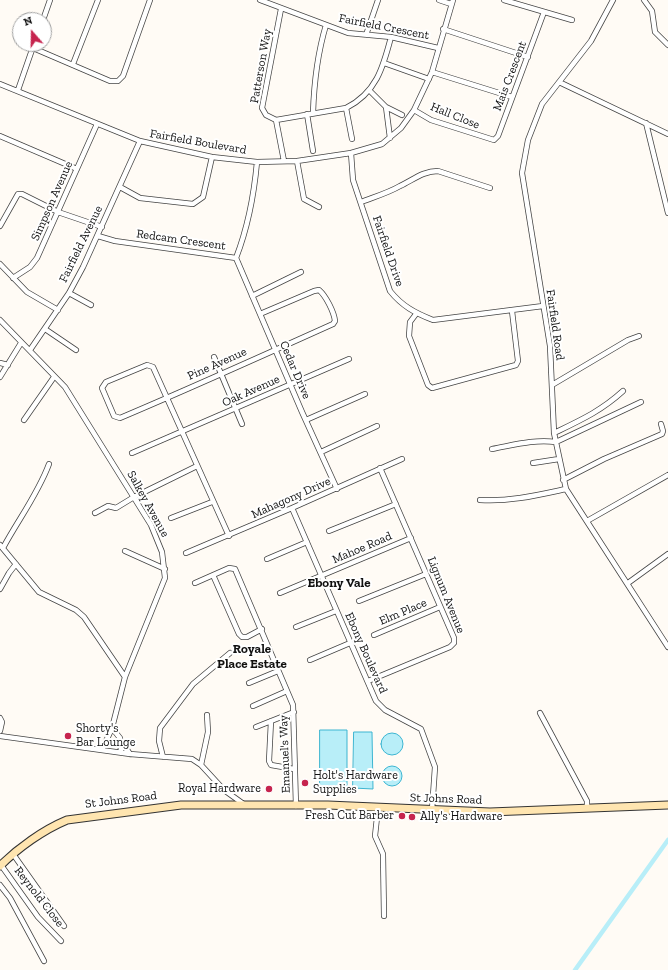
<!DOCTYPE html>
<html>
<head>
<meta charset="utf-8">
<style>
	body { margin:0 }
	#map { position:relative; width:668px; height:970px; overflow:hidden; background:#fffbf5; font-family:"Zilla Slab",serif }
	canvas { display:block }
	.north { position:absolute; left:12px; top:12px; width:40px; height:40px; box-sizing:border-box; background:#fff; border:1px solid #a0a0a0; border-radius:50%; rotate:340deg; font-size:11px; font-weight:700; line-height:16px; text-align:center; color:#111 }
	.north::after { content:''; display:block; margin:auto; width:14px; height:18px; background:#c6244e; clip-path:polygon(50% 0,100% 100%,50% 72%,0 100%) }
</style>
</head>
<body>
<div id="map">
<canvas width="668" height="970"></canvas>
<div class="north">N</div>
</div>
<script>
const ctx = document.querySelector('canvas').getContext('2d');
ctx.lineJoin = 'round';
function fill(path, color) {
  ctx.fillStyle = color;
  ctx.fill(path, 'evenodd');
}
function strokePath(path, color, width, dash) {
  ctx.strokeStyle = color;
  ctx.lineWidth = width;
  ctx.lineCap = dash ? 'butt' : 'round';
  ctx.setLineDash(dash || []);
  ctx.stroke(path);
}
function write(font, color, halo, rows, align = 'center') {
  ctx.font = font + ' "Zilla Slab",serif';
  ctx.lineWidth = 4;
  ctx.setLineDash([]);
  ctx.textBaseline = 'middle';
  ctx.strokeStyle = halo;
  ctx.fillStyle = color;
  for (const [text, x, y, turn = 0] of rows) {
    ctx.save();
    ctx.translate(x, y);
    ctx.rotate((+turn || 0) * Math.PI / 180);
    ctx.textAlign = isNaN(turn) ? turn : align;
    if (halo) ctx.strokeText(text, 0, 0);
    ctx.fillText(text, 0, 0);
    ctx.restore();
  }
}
const water = new Path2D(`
	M 320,730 L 347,730 L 347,786 L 320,786 Z
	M 354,732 L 372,732 L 373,789 L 353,788 Z
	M381 744a11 11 0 1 1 22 0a11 11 0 1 1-22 0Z
	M382 776a10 10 0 1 1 20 0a10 10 0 1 1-20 0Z`);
fill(water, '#b8eef8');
strokePath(water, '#3db5d1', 1);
strokePath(new Path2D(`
	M 575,970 L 668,840`), '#b8eef8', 4.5);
const minor = new Path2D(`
	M 260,0 L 348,33 L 391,37 L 438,48
	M 439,0 L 451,4
	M 504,0 L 572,20
	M 613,0 L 591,41 L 542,104 L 528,140 L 522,173 L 550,346 L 554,433 L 566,489 L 668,647
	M 644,0 L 652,11 L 655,32 L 668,45
	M 281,9 L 262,108 L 266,115 L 276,120 L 346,108 C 376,93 383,68 391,37
	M 43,20 L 50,0
	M 443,29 L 528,57
	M 366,35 L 378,0
	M 33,48 L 110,81 L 118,81 L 123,76 L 150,0
	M 384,63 L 429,79
	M 73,64 L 98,0
	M 432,72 L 512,97
	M 559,82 L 668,134
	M 0,84 L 140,141 L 212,157 L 257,162 L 297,161 L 351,153 L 382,144 L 401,128 L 414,110 L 432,72 L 453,0
	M 18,90 L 34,44
	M 370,91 L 386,107 L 402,115
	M 386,107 L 390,138
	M 346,108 L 352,139
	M 414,110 L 431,120 L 494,140 L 498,136 L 544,12
	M 313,113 C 314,83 317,55 326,25
	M 307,114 L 313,151
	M 276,120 L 284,161
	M 646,123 L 668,213
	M 0,136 L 77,169
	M 351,153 L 353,180 L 390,291 C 402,306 415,313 433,320 L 543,306
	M 297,161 L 304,199 L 319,207
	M 120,187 L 140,198 L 193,204 L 203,197 L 212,157
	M 361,202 C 374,197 388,193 400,186 C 413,180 423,171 438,171 L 490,188
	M 0,226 L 18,194 L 22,194 L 58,212 L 102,227
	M 98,236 L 115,241 L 236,258
	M 236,258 L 302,412 L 337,489
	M 236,258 C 248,227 254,195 257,162
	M 0,264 L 27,292 L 58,310
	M 13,278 L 30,267 L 37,258 L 97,124
	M 69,293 L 91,305
	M 252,296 L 301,272
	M 416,314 L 410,322 L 409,336 L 428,385 L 432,388 L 516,365 L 518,361 L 512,311
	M 0,320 L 65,387 L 151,525 L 162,552 L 165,578 L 125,677 L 112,728 L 102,750
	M 45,329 L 76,350
	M 30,350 L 69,293 L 83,267 L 140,141
	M 214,357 L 242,424
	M 0,363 L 8,365
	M 0,377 L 21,343
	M 552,385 L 628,340 L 639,336
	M 24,420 L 54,377
	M 306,420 L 365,394
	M 554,433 C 581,420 601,411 623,391
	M 492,449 C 514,445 534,439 556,442 L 641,402
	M 321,452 L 377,426
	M 132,453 L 349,359
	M 533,463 L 559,459
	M 563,480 L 604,459 L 662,434 L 663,431 L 661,424
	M 480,500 C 509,502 538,495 566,489
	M 292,508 L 376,701 L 385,710 L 421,729 L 435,767 L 432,810
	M 95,513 L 108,506 L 116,508 L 134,497 L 197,466
	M 171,518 L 212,502
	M 587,521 L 668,475
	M 329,531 L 396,504
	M 229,536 L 153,367 L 147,365 L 106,382 L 102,388 L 114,416 L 120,418 C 191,388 262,356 333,324 L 335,321 C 334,312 326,296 319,290 L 314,291 L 260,314
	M 0,545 L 39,592 L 76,610 L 84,617 L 125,677
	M 3,548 C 18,520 38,494 49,464
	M 125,551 L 165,569
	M 186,553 L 292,508 L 402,459
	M 267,559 L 307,542
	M 213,575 L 239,634 L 242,637 L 247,637 L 262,629
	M 195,583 L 229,568 L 235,569 L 293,705 L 296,806
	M 628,583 L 668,554
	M 0,589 L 9,573 L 16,564
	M 280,593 L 411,538
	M 359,601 L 426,574
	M 296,627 L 336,611
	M 374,635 L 440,607
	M 310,660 L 350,643
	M 368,681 L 450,647 L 454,643 L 454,638 L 380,468
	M 249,683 L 278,671
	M 253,706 L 287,691
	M 540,713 L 587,801 L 587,808
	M 0,718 L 2,722 L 0,731
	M 271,721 L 269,761 L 271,765 L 294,769
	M 256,727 L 294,712
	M 112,728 L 120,738 L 121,752
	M 0,736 L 130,754 L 192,759 L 201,765 L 224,790 L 245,805
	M 121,741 L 130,754
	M 163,757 L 159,741 L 160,728 L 193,684 L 230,653
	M 201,765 L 208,732 L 207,715
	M 378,808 L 375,836 L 383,854 L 384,916
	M 13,854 L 64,926
	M 1,865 L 38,917 L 61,941
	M 0,885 L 10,898 L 44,961`);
const secondary = new Path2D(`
	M 0,866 C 18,848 43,830 67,820 L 181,805 L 328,805 L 490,812 L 668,805`);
strokePath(minor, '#444', 6);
strokePath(secondary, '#333', 9);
strokePath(minor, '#fff', 4.5);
strokePath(secondary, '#ffe5b0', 7);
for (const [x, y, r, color] of [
	[68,736,4,"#c6244e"],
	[305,783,4,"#c6244e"],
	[269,789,4,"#c6244e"],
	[402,816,4,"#c6244e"],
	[412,817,4,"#c6244e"]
]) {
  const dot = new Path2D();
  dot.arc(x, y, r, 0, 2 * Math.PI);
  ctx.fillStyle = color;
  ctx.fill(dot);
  strokePath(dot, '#fff', 1.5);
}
write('12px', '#111', '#fff', [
	["Fairfield Crescent",384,27,11],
	["Patterson Way",261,66,-80],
	["Mais Crescent",510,76,-69],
	["Hall Close",455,116,22],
	["Fairfield Boulevard",198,142,10],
	["Simpson Avenue",52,201,-66],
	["Redcam Crescent",181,240,8],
	["Fairfield Avenue",81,244,-64],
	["Fairfield Drive",388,251,71],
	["Fairfield Road",555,325,82],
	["Pine Avenue",217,364,-24],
	["Cedar Drive",295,370,67],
	["Oak Avenue",251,391,-24],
	["Mahagony Drive",291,498,-24],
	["Salkey Avenue",148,504,61],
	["Mahoe Road",362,548,-23],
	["Lignum Avenue",446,595,68],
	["Elm Place",403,612,-23],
	["Ebony Boulevard",366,653,66],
	["Emanuel's Way",285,754,-92],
	["St Johns Road",446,799,2],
	["St Johns Road",121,800,-7],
	["Reynold Close",39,897,52]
]);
write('12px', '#111', '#fff', [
	["Shorty's",76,729],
	["Bar Lounge",76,743],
	["Holt's Hardware",313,776],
	["Supplies",313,790],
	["Royal Hardware",261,789,"right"],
	["Fresh Cut Barber",394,816,"right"],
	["Ally's Hardware",420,817]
], 'left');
write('bold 13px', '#111', '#fff', [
	["Ebony Vale",339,583],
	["Royale",252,649],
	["Place Estate",252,664]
]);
</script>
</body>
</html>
